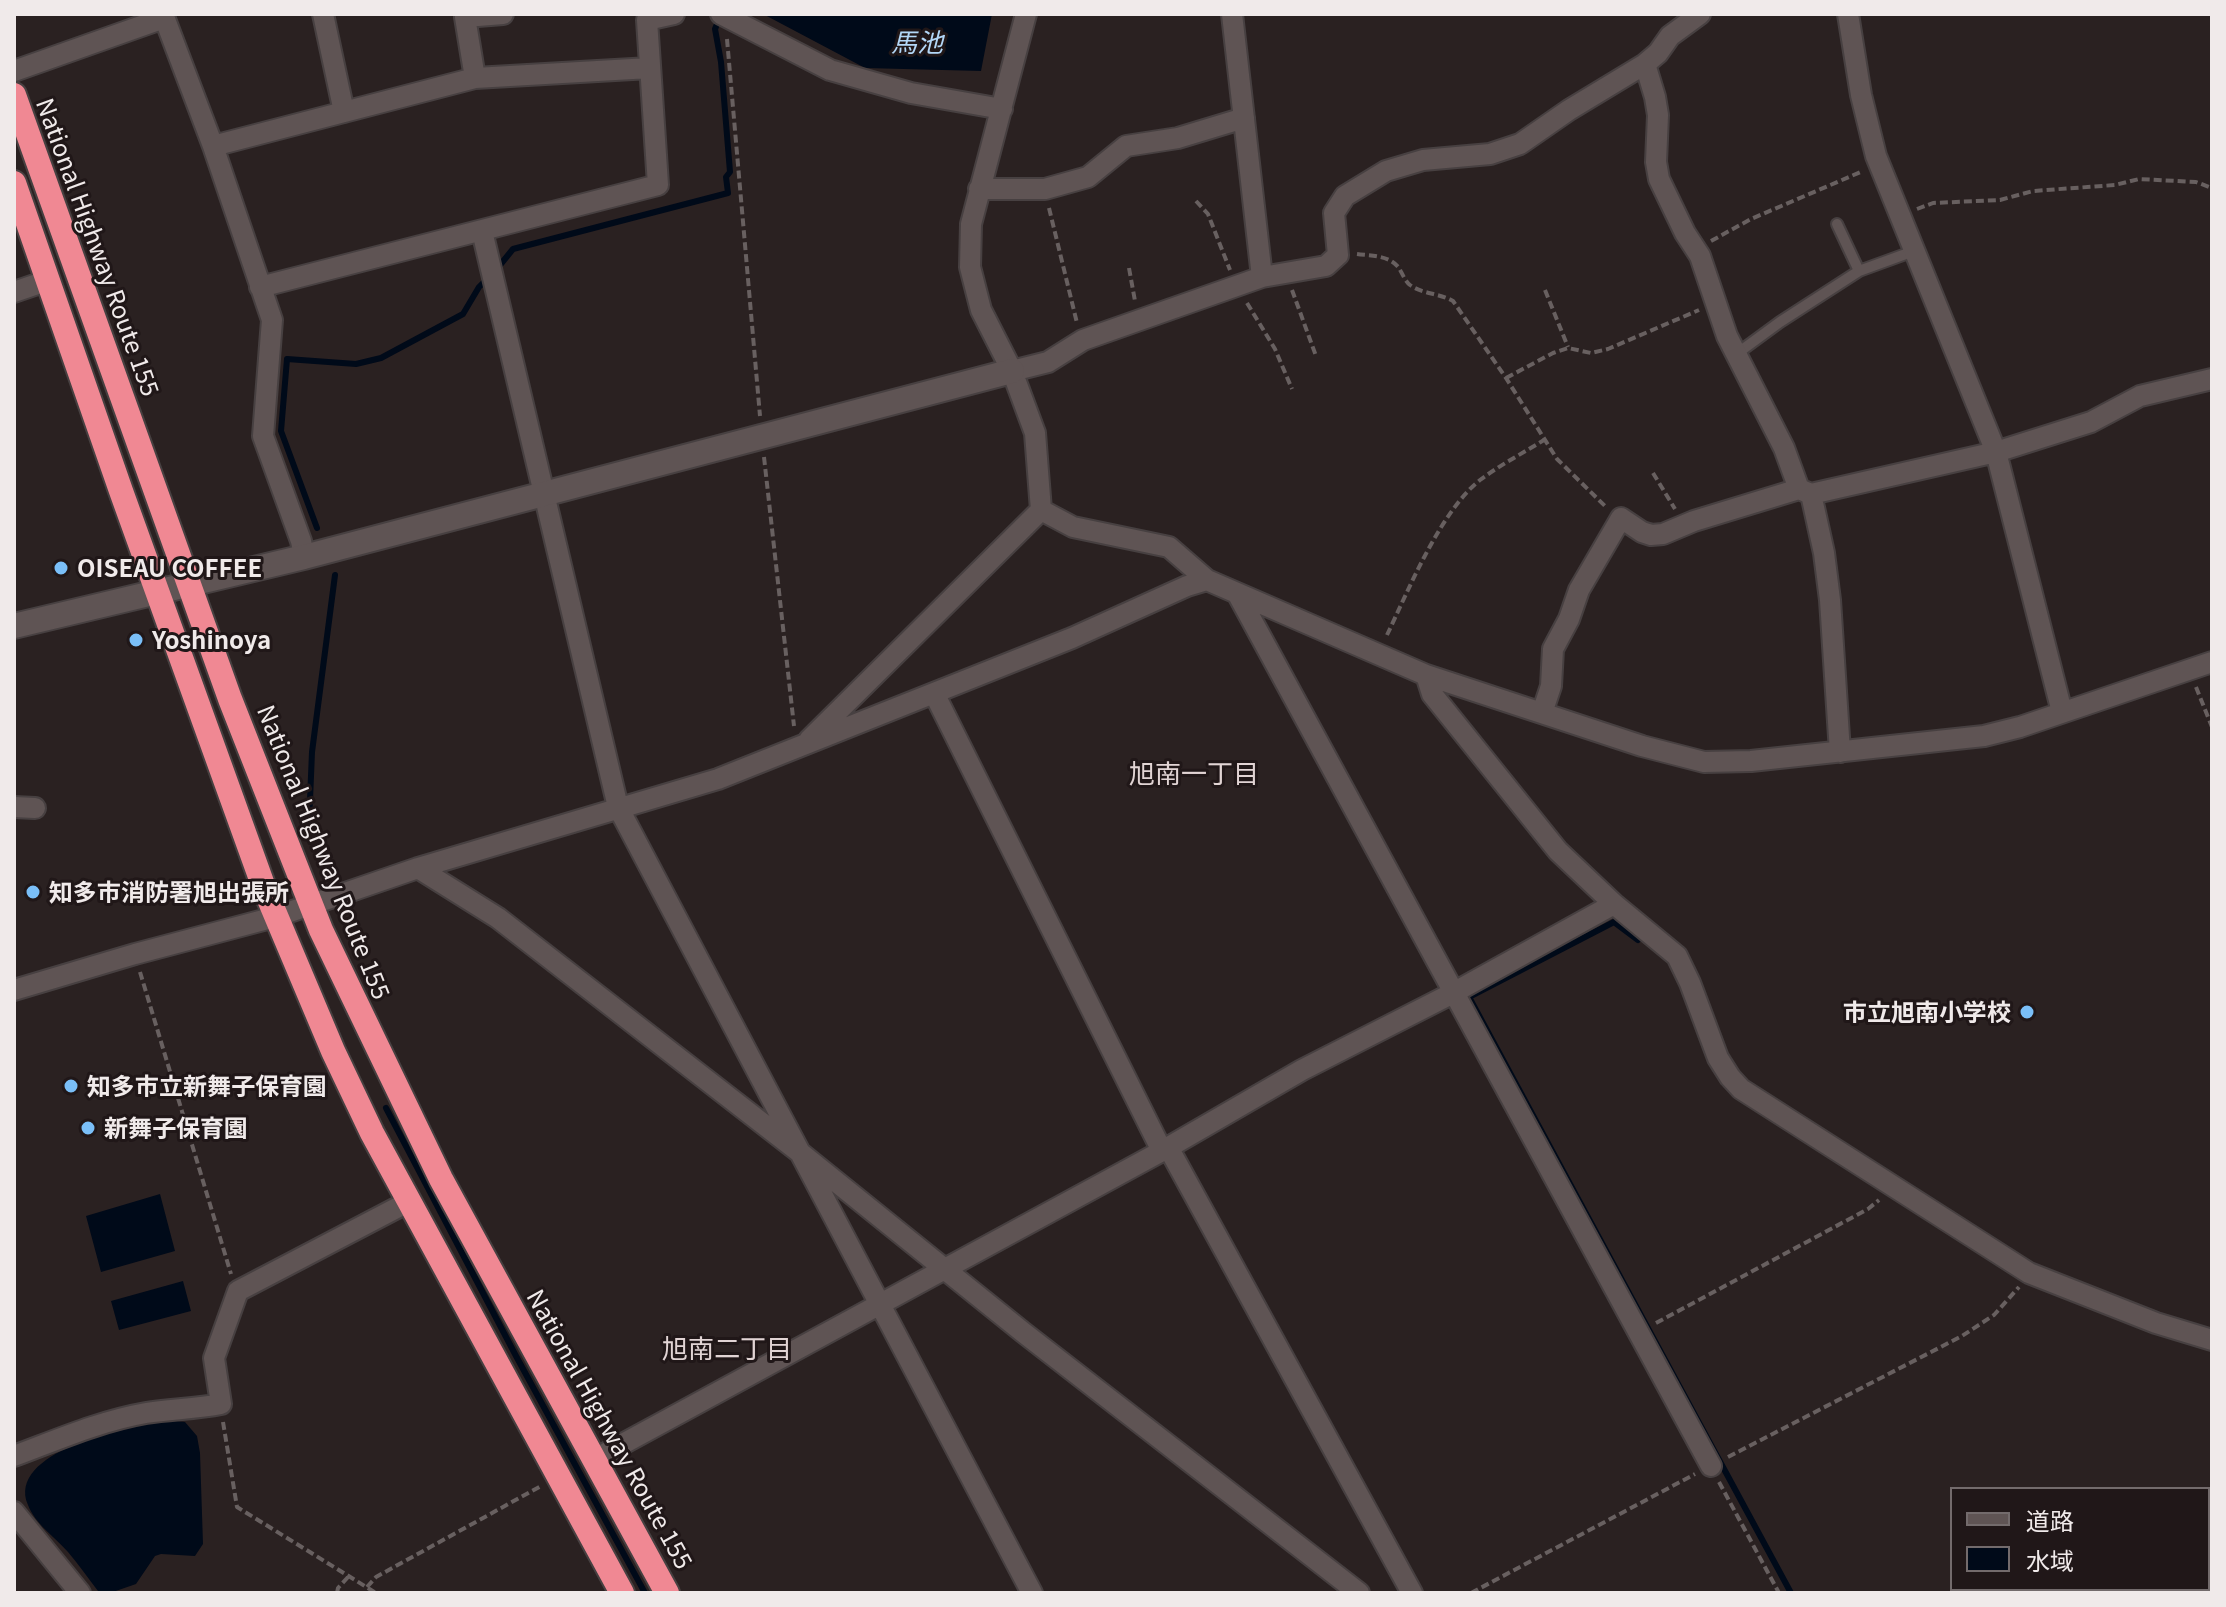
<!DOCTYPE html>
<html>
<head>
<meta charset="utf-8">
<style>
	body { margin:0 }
	#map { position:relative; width:2226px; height:1607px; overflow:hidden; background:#2a2121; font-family:Georgia,"Noto Sans JP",serif }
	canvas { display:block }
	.frame { position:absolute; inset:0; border:16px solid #f0eaea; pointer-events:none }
	.legend { position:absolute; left:1950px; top:1487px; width:260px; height:104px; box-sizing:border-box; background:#201718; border:2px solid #736b6c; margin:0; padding:10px 14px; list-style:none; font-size:24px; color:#f0eaea }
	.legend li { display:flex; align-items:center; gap:16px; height:40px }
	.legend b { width:40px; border:2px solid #736b6c }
</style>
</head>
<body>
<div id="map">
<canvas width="2226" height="1607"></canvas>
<div class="frame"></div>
<ul class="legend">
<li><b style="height:10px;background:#5f5454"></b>道路</li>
<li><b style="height:22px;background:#000a19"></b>水域</li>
</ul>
</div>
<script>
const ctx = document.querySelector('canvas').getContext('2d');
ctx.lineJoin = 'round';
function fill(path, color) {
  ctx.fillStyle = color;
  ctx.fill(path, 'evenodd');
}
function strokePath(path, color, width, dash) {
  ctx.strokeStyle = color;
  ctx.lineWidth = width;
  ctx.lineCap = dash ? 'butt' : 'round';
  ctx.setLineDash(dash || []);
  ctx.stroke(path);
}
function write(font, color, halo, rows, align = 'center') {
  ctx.font = font + ' Georgia,"Noto Sans JP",serif';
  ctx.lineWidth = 6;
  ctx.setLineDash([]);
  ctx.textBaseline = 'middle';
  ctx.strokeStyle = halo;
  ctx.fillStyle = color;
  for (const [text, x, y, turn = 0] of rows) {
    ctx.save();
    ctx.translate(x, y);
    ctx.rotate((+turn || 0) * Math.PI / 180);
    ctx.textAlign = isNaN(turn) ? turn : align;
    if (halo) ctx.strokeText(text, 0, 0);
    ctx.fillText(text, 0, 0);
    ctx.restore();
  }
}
fill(new Path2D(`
	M 763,14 L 992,14 L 981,71 L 865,68 Z
	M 160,1194 L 175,1251 L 101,1272 L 86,1216 Z
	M 183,1281 L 191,1311 L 119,1330 L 111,1301 Z
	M 159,1419 L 185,1422 L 197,1436 L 200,1453 L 203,1544 L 195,1556 L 161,1554 L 155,1556 L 136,1584 L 110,1593 L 98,1591 C 88,1578 79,1565 68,1552 C 55,1537 35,1524 28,1505 C 6,1452 125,1428 159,1419 Z`), '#000a19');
strokePath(new Path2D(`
	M 496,270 L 513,249 L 728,193 L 726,177 L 730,172 L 721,62 L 715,29 L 720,17
	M 317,528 L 281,431 L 287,359 L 356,364 L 381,358 L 463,314 L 479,287 L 488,278
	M 309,824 L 312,752 L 335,575
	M 1638,940 L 1614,922 L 1469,997 L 1791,1593
	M 386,1108 L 516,1356 L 645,1593`), '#000a19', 6);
const lane = new Path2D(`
	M 1859,271 L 1914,251
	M 1735,355 L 1780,322 L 1859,271 L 1837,224`);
const street = new Path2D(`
	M 163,14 L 213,146 L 272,320 L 263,436 L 301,541 L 304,557
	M 323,14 L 344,112
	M 721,14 L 830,70 L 911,93 L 1002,109
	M 1026,14 L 971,224 L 970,267 L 981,310 L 1012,371 L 1035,433 L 1041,510
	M 1232,14 L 1262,277
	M 1848,14 L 1861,95 L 1876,156 L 1996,452 L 2062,712
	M 1645,64 L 1655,97 L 1658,115 L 1656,162 L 1659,179 L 1685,233 L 1700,256 L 1727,336 L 1784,448 L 1799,489 L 1811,494 L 1996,452 L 2091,422 L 2140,396 L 2212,379
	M 14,71 L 164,18
	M 475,78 L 465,17 L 503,14
	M 213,146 L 475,78 L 650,68
	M 979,189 L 1045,189 L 1088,177 L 1126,146 L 1178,138 L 1244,118
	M 482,231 L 618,807 L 1032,1593
	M 260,287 L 658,185 L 647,20 L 674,14
	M 14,292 L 49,280
	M 1012,371 L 1048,362 L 1083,340 L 1262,277 L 1326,266 L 1338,255 L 1334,213 L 1345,196 L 1386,171 L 1423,160 L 1490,154 L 1520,144 L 1569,110 L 1645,64 L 1658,53 L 1670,36 L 1700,14
	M 1811,494 L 1824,553 L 1830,600 L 1840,752
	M 1041,510 L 1073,527 L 1169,547 L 1207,580 L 1426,675 L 1642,746 L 1704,762 L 1751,761 L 1984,736 L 2020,727 L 2212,662
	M 1237,593 L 1711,1466
	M 1426,675 L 1432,694 L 1558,851 L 1614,904 L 1677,956 L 1690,983 L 1718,1058 L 1730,1077 L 1741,1089 L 2029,1273 L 2156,1323 L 2212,1340
	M 934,693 L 1162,1151
	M 1542,713 L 1551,686 L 1553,649 L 1569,619 L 1579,590 L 1621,518 L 1642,532 L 1651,535 L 1663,534 L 1694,521 L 1799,489
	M 809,740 L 1041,510
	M 14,807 L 35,808
	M 418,868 L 498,918 L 798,1151 L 1024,1333 L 1359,1593
	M 14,990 L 135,954 L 275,917 L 418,868 L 718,779 L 1072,638 L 1187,586 L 1207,580
	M 1168,1147 L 1412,1593
	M 14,1456 C 57,1440 100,1421 146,1413 C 171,1409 196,1409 221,1404 L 214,1358 L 238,1291 L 410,1201
	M 595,1459 L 1162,1151 L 1302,1070 L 1453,993 L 1614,904
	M 14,1512 L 80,1593`);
const secondary = new Path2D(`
	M 14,626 L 304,557 L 1012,371`);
const highway = new Path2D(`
	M 14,95 L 230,699 L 321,930 L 441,1179 L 667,1593
	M 14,183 L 121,491 L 263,885 L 333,1051 L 372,1133 L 622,1593`);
strokePath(lane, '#474041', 14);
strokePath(street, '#474041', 24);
strokePath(secondary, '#474041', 28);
strokePath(highway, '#474041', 28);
strokePath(new Path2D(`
	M 727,39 L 760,416
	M 1196,201 L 1208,214 L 1230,270
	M 1049,208 L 1077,323
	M 1917,209 L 1933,203 L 2000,200 L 2033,191 L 2115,185 L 2139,179 L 2196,182 L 2212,188
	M 1711,241 L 1751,219 L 1863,171
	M 1357,254 C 1372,256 1389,255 1399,268 C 1402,273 1405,281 1410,285 C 1422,294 1439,293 1453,301 L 1506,378 L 1557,459 L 1606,507
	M 1129,268 L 1135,301
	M 1292,290 L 1316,356
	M 1545,290 L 1568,347
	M 1247,303 L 1275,349 L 1292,389
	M 1506,378 L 1553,353 L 1568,348 L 1591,353 L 1608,349 L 1699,310
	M 764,457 L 794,726
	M 1653,473 L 1675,509
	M 1387,635 C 1409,589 1440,512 1480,480 C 1500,465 1523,453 1544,440
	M 2196,687 L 2212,727
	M 140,972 L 231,1274
	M 1656,1323 L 1868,1209 L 1879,1200
	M 223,1422 L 237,1507 L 376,1593
	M 1728,1457 L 1962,1336 L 1994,1315 L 2019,1287
	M 1719,1482 L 1779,1593
	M 367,1587 L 376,1577 L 541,1486
	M 337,1593 L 338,1588 L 349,1576
	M 1471,1593 L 1695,1474
	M 2211,1593 L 2212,1592`), '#686060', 4, [8, 4]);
strokePath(lane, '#5f5454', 10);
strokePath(street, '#5f5454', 20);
strokePath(secondary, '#5f5454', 24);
strokePath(highway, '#f08893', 24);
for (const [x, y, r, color] of [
	[61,568,8,"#7abff8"],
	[136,640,8,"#7abff8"],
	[33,892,8,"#7abff8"],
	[2027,1012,8,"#7abff8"],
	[71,1086,8,"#7abff8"],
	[88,1128,8,"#7abff8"]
]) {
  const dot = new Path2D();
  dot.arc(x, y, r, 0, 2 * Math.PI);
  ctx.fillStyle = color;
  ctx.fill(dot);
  strokePath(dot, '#201718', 3);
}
write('24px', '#f0eaea', '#201718', [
	["National Highway Route 155",98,247,70],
	["National Highway Route 155",324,852,68],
	["National Highway Route 155",610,1429,61]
]);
write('bold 24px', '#f0eaea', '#201718', [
	["OISEAU COFFEE",77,568],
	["Yoshinoya",152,640],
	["知多市消防署旭出張所",49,892],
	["市立旭南小学校",2011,1012,"right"],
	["知多市立新舞子保育園",87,1086],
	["新舞子保育園",104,1128]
], 'left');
write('italic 26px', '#b3d7f7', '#201718', [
	["馬池",917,42]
]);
write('26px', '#e1d4d4', '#201718', [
	["旭南一丁目",1194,773],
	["旭南二丁目",727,1348]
]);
</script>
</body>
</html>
